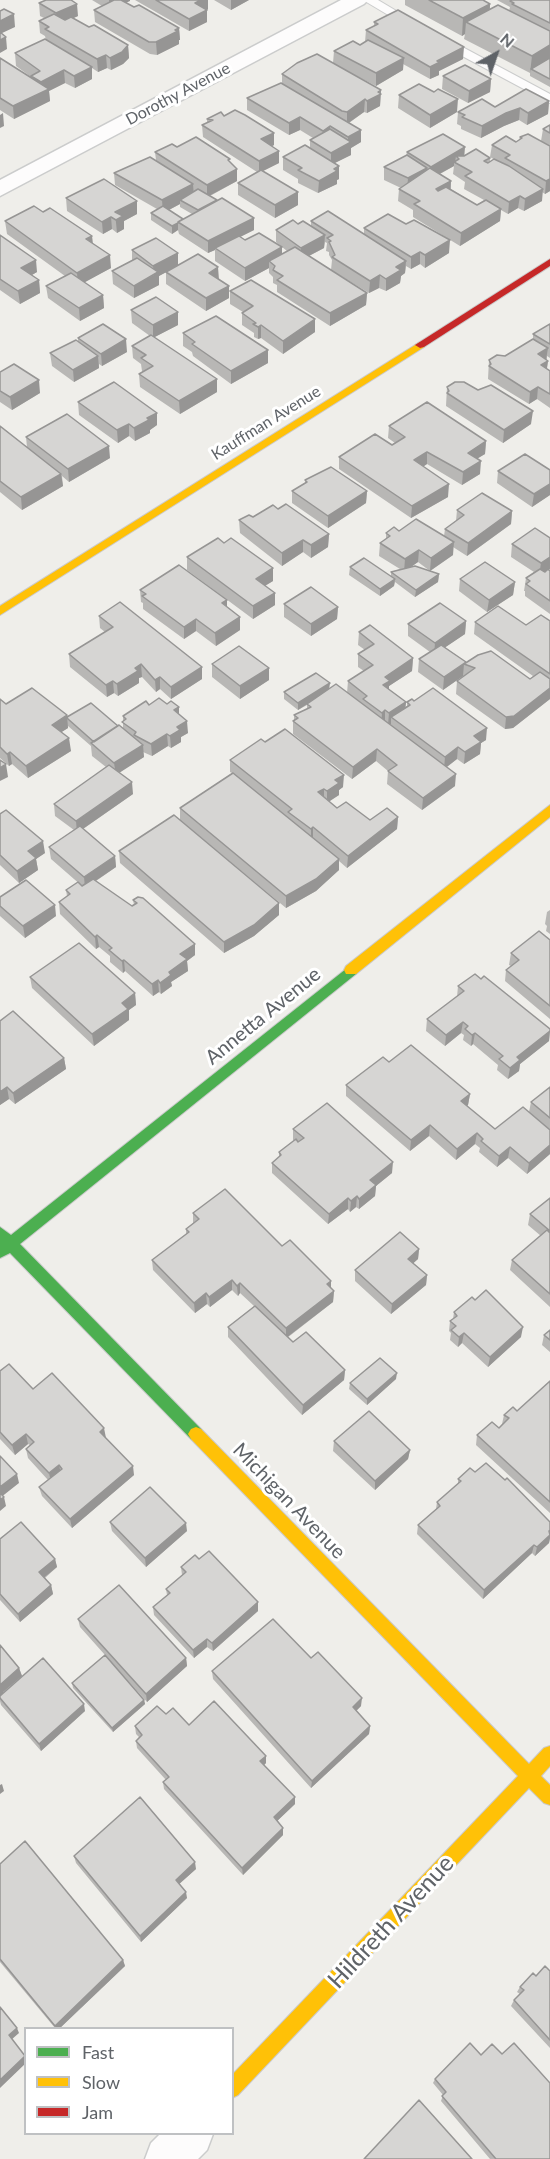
<!DOCTYPE html>
<html>
<head>
<meta charset="utf-8">
<style>
	body { margin:0 }
	#map { position:relative; width:550px; height:2159px; overflow:hidden; background:#efeeea; font-family:Lato,sans-serif }
	canvas { display:block }
	.legend { position:absolute; left:24px; top:2027px; width:210px; height:108px; box-sizing:border-box; background:#fff; border:2px solid #bfc1c3; margin:0; padding:8px 10px; list-style:none; font-size:18px; color:#5f6368 }
	.legend li { display:flex; align-items:center; gap:12px; height:30px }
	.legend b { width:30px; border:2px solid #bfc1c3 }
	.north { position:absolute; left:466px; top:24px; width:60px; height:60px; -webkit-text-stroke:4px #fff; paint-order:stroke; rotate:40deg; font-size:16px; font-weight:700; line-height:24px; text-align:center; color:#5f6368 }
	.north::after { content:''; display:block; margin:auto; width:21px; height:27px; background:#5f6368; clip-path:polygon(50% 0,100% 100%,50% 72%,0 100%) }
</style>
</head>
<body>
<div id="map">
<canvas width="550" height="2159"></canvas>
<ul class="legend">
<li><b style="height:8px;background:#4caf50"></b>Fast</li>
<li><b style="height:8px;background:#ffc107"></b>Slow</li>
<li><b style="height:8px;background:#c62828"></b>Jam</li>
</ul>
<div class="north">N</div>
</div>
<script>
const ctx = document.querySelector('canvas').getContext('2d');
ctx.lineJoin = 'round';
function strokePath(path, color, width, dash) {
  ctx.strokeStyle = color;
  ctx.lineWidth = width;
  ctx.lineCap = dash ? 'butt' : 'round';
  ctx.setLineDash(dash || []);
  ctx.stroke(path);
}
function fill(path, color) {
  ctx.fillStyle = color;
  ctx.fill(path, 'evenodd');
}
function write(font, color, halo, rows, align = 'center') {
  ctx.font = font + ' Lato,sans-serif';
  ctx.lineWidth = 6;
  ctx.setLineDash([]);
  ctx.textBaseline = 'middle';
  ctx.strokeStyle = halo;
  ctx.fillStyle = color;
  for (const [text, x, y, turn = 0] of rows) {
    ctx.save();
    ctx.translate(x, y);
    ctx.rotate((+turn || 0) * Math.PI / 180);
    ctx.textAlign = isNaN(turn) ? turn : align;
    if (halo) ctx.strokeText(text, 0, 0);
    ctx.fillText(text, 0, 0);
    ctx.restore();
  }
}
const lane = new Path2D(`
	M 363,0 L 378,0 L 420,25 L 414,29 L 410,28 Z
	M 440,35 L 550,94 L 550,103 L 436,42 L 434,39 Z`);
const street = new Path2D(`
	M 341,0 L 368,0 L 364,4 L 0,196 L 0,180 Z
	M 160,2134 L 213,2134 L 207,2150 L 198,2159 L 145,2159 L 151,2143 Z`);
const fast = new Path2D(`
	M 351,965 L 358,970 L 356,974 L 20,1244 L 201,1429 L 204,1434 L 201,1439 L 196,1441 L 191,1439 L 10,1253 L 0,1258 L 0,1227 L 11,1235 Z`);
const slow = new Path2D(`
	M 420,342 L 425,345 L 424,347 L 0,615 L 0,606 Z
	M 550,805 L 550,817 L 356,974 L 346,974 L 344,970 L 346,966 Z
	M 196,1427 L 201,1429 L 529,1764 L 544,1748 L 550,1746 L 550,1766 L 541,1776 L 550,1785 L 550,1805 L 544,1803 L 529,1788 L 238,2095 L 232,2098 L 232,2075 L 518,1776 L 191,1439 L 188,1434 L 191,1429 Z`);
const jam = new Path2D(`
	M 550,259 L 550,266 L 424,347 L 420,348 L 415,345 Z`);
strokePath(lane, '#cbcccc', 2);
strokePath(street, '#cbcccc', 3);
strokePath(fast, '#cacacb', 2);
strokePath(slow, '#cacacb', 2);
strokePath(jam, '#cacacb', 2);
fill(lane, '#fdfcfc');
fill(street, '#fdfcfc');
fill(fast, '#4caf50');
fill(slow, '#ffc107');
fill(jam, '#c62828');
fill(new Path2D(`
	M 92,0 L 130,0 L 126,3 L 134,7 L 179,28 L 180,40 L 179,40 L 179,44 L 157,55 L 150,54 L 95,22 L 94,10 L 102,6 Z
	M 135,0 L 208,0 L 208,9 L 207,10 L 207,22 L 189,31 Z
	M 214,0 L 249,0 L 231,10 Z
	M 405,0 L 483,0 L 490,4 L 490,9 L 509,11 L 510,7 L 497,0 L 550,0 L 550,87 L 530,76 L 530,73 L 464,39 L 465,34 L 462,36 L 405,5 Z
	M 39,3 L 78,16 L 73,18 L 89,27 L 128,45 L 129,58 L 123,64 L 111,70 L 107,68 L 98,72 L 92,68 L 92,79 L 75,88 L 65,83 L 49,91 L 50,101 L 14,119 L 0,110 L 0,58 L 31,78 L 31,77 L 16,66 L 15,53 L 46,40 L 45,36 L 40,33 L 39,21 L 44,18 L 40,16 Z
	M 374,22 L 463,59 L 439,71 L 439,75 L 430,79 L 403,64 L 403,70 L 376,86 L 343,69 L 381,90 L 380,106 L 367,113 L 364,112 L 349,123 L 361,142 L 351,148 L 351,155 L 334,163 L 339,166 L 339,179 L 337,180 L 337,184 L 318,193 L 298,183 L 298,179 L 283,170 L 283,157 L 310,148 L 310,140 L 313,138 L 300,130 L 289,135 L 247,110 L 247,98 L 282,84 L 282,74 L 333,63 L 334,51 L 360,45 L 365,42 L 366,30 L 374,26 Z
	M 443,76 L 491,79 L 490,92 L 468,103 L 442,89 Z
	M 399,95 L 457,112 L 430,128 L 398,108 Z
	M 549,101 L 548,114 L 527,125 L 519,120 L 504,126 L 481,138 L 461,129 L 461,126 L 457,124 L 458,112 Z
	M 224,116 L 274,145 L 272,146 L 279,163 L 263,171 L 298,205 L 275,218 L 238,195 L 238,183 L 257,172 L 203,137 L 202,125 L 207,123 L 207,119 Z
	M 550,125 L 550,191 L 545,194 L 542,192 L 542,201 L 524,211 L 518,208 L 508,214 L 501,210 L 500,221 L 460,246 L 413,217 L 413,210 L 398,201 L 399,189 L 401,188 L 384,180 L 384,167 L 406,156 L 407,152 L 490,158 L 490,162 L 495,160 L 490,157 L 492,145 L 516,142 L 519,140 L 520,137 L 541,141 L 543,129 ZM 454,166 L 453,174 L 465,182 L 464,189 L 484,200 L 477,205 L 451,189 L 451,181 L 440,174 Z
	M 177,147 L 230,162 L 237,169 L 237,181 L 210,196 L 217,200 L 254,218 L 254,230 L 240,237 L 245,240 L 282,247 L 282,254 L 287,251 L 276,242 L 276,230 L 298,224 L 311,226 L 311,221 L 364,234 L 364,228 L 449,253 L 425,268 L 420,264 L 411,269 L 406,266 L 405,273 L 401,276 L 400,283 L 386,291 L 379,288 L 369,293 L 331,270 L 332,260 L 329,255 L 329,252 L 326,251 L 327,243 L 325,242 L 324,248 L 309,256 L 367,293 L 366,305 L 330,326 L 277,292 L 277,285 L 273,283 L 273,277 L 269,273 L 269,268 L 245,281 L 215,261 L 215,250 L 208,253 L 179,234 L 178,230 L 172,234 L 151,220 L 151,213 L 157,209 L 115,185 L 114,173 L 156,160 L 155,152 ZM 180,204 L 180,207 L 192,214 L 183,219 L 169,210 Z
	M 66,198 L 137,214 L 124,221 L 124,229 L 117,233 L 112,229 L 103,234 L 67,211 Z
	M 43,212 L 92,236 L 93,244 L 111,268 L 84,282 L 103,295 L 104,308 L 80,321 L 48,298 L 46,286 L 65,276 L 7,234 L 5,221 Z
	M 0,235 L 37,272 L 32,275 L 39,280 L 40,293 L 20,304 L 0,290 Z
	M 132,250 L 178,253 L 178,265 L 219,279 L 229,298 L 206,311 L 166,284 L 166,272 L 159,276 L 159,285 L 134,298 L 113,284 L 112,271 L 132,260 Z
	M 230,291 L 315,332 L 283,354 L 261,338 L 258,339 L 254,337 L 254,333 L 242,325 L 242,313 L 243,312 L 230,304 Z
	M 131,310 L 178,325 L 154,337 L 217,379 L 217,392 L 180,414 L 140,387 L 139,374 L 143,372 L 142,371 L 141,364 L 133,358 L 132,346 L 150,336 L 132,323 Z
	M 550,324 L 550,358 L 547,356 L 547,360 L 548,361 L 547,369 L 550,371 L 550,408 L 537,399 L 529,404 L 488,379 L 489,360 L 505,356 L 533,339 L 533,334 Z
	M 183,333 L 268,363 L 231,384 L 193,356 L 192,352 L 183,346 Z
	M 78,338 L 127,352 L 102,366 L 99,364 L 99,368 L 74,382 L 52,366 L 50,353 L 78,342 Z
	M 0,372 L 40,393 L 12,410 L 0,402 Z
	M 447,387 L 531,424 L 503,443 L 446,406 Z
	M 78,402 L 157,413 L 157,425 L 150,430 L 150,433 L 135,441 L 129,436 L 118,443 L 79,415 Z
	M 0,426 L 27,447 L 26,437 L 110,458 L 69,482 L 62,476 L 63,486 L 22,510 L 0,492 Z
	M 389,426 L 486,441 L 485,454 L 477,458 L 480,474 L 462,485 L 427,464 L 423,467 L 448,497 L 411,518 L 339,469 L 339,457 L 392,445 L 395,443 L 388,438 Z
	M 550,470 L 550,495 L 532,507 L 497,483 L 498,471 Z
	M 305,480 L 367,491 L 366,503 L 328,528 L 292,503 L 292,491 L 305,483 Z
	M 278,509 L 329,534 L 328,547 L 311,558 L 303,552 L 282,566 L 240,533 L 239,520 L 253,517 Z
	M 457,510 L 512,511 L 511,524 L 467,556 L 453,547 L 453,555 L 430,571 L 418,562 L 412,566 L 439,574 L 438,582 L 415,597 L 395,582 L 394,586 L 380,596 L 349,575 L 350,567 L 391,576 L 391,572 L 400,569 L 379,556 L 380,543 L 386,539 L 386,533 L 399,531 L 444,536 L 445,529 L 456,521 Z
	M 535,528 L 549,570 L 550,571 L 550,614 L 525,596 L 525,591 L 524,591 L 526,578 L 534,572 L 511,557 L 512,544 Z
	M 187,557 L 273,581 L 265,586 L 275,605 L 253,619 L 187,570 Z
	M 460,579 L 515,582 L 513,595 L 487,612 L 459,591 Z
	M 140,590 L 227,607 L 240,617 L 240,630 L 216,646 L 196,631 L 184,639 L 143,609 L 143,603 L 141,602 Z
	M 284,604 L 338,607 L 337,619 L 311,636 L 284,617 Z
	M 99,616 L 202,667 L 202,679 L 171,699 L 160,689 L 156,692 L 142,677 L 139,678 L 139,683 L 118,696 L 114,693 L 107,697 L 70,667 L 69,654 L 105,632 L 100,628 Z
	M 466,621 L 465,634 L 445,647 L 466,662 L 530,679 L 533,676 L 474,634 L 475,622 L 526,625 L 550,621 L 550,699 L 513,728 L 505,729 L 456,694 L 457,681 L 463,676 L 443,690 L 418,672 L 419,659 L 430,652 L 408,636 L 408,624 Z
	M 359,632 L 413,658 L 412,671 L 389,686 L 389,689 L 406,702 L 405,707 L 407,706 L 407,702 L 414,701 L 486,740 L 481,743 L 480,754 L 464,764 L 457,759 L 447,767 L 455,786 L 422,810 L 387,784 L 388,771 L 376,761 L 352,779 L 293,734 L 293,721 L 294,720 L 294,715 L 307,709 L 307,705 L 298,710 L 284,699 L 284,692 L 330,689 L 347,693 L 348,681 L 364,671 L 358,667 L 358,654 L 365,650 L 358,645 Z
	M 212,664 L 269,668 L 269,680 L 240,699 L 212,677 Z
	M 0,699 L 6,704 L 67,717 L 118,726 L 123,728 L 123,716 L 149,705 L 167,704 L 179,707 L 179,714 L 188,733 L 181,737 L 181,742 L 171,748 L 168,746 L 152,756 L 143,752 L 144,757 L 119,772 L 133,794 L 83,829 L 115,856 L 116,867 L 96,881 L 132,906 L 134,905 L 133,900 L 195,944 L 195,955 L 187,961 L 188,971 L 171,982 L 172,986 L 161,994 L 159,992 L 153,996 L 125,971 L 123,973 L 110,962 L 110,956 L 99,947 L 96,949 L 60,914 L 59,902 L 67,896 L 66,890 L 82,886 L 51,859 L 49,847 L 74,830 L 55,816 L 54,804 L 106,767 L 92,756 L 91,746 L 68,726 L 68,728 L 61,732 L 71,751 L 28,778 L 12,764 L 9,766 L 0,758 Z
	M 265,742 L 343,787 L 339,790 L 339,795 L 329,801 L 337,808 L 370,820 L 398,817 L 397,829 L 347,868 L 339,861 L 339,870 L 316,891 L 286,908 L 180,820 L 180,808 L 232,773 L 230,772 L 230,760 Z
	M 0,814 L 45,853 L 36,859 L 38,870 L 19,883 L 0,865 Z
	M 119,851 L 279,903 L 279,915 L 254,936 L 224,953 L 120,863 Z
	M 0,897 L 56,916 L 25,938 L 0,916 Z
	M 550,910 L 550,934 L 546,931 L 547,926 L 545,924 L 547,912 Z
	M 550,940 L 550,1019 L 505,981 L 506,970 L 511,966 L 509,965 L 511,953 Z
	M 30,977 L 135,993 L 136,1005 L 129,1010 L 129,1020 L 94,1046 L 32,988 Z
	M 458,986 L 550,1029 L 549,1041 L 520,1064 L 519,1071 L 508,1079 L 497,1070 L 498,1065 L 473,1044 L 471,1046 L 463,1040 L 464,1035 L 461,1033 L 445,1046 L 426,1031 L 427,1019 L 457,997 Z
	M 0,1021 L 64,1058 L 66,1069 L 15,1104 L 9,1099 L 0,1105 Z
	M 389,1062 L 470,1094 L 468,1105 L 467,1106 L 495,1129 L 529,1112 L 531,1102 L 550,1087 L 550,1154 L 527,1174 L 508,1158 L 497,1167 L 479,1152 L 480,1148 L 475,1144 L 456,1160 L 429,1136 L 410,1151 L 346,1096 L 346,1085 Z
	M 293,1129 L 392,1173 L 376,1186 L 375,1196 L 359,1209 L 356,1207 L 350,1212 L 348,1209 L 328,1224 L 272,1173 L 272,1163 L 279,1157 L 279,1152 L 294,1140 L 293,1140 Z
	M 550,1198 L 550,1307 L 510,1270 L 512,1260 L 541,1236 L 528,1225 L 530,1214 Z
	M 193,1213 L 282,1246 L 331,1281 L 331,1289 L 334,1291 L 333,1302 L 287,1338 L 293,1342 L 345,1370 L 344,1380 L 302,1415 L 228,1337 L 228,1327 L 254,1306 L 240,1293 L 238,1296 L 232,1290 L 210,1307 L 207,1304 L 195,1313 L 153,1270 L 152,1260 L 186,1234 L 186,1229 L 193,1223 Z
	M 419,1249 L 418,1259 L 413,1263 L 427,1275 L 426,1285 L 391,1314 L 355,1281 L 355,1270 Z
	M 475,1300 L 521,1337 L 488,1367 L 462,1343 L 458,1347 L 450,1340 L 451,1333 L 449,1331 L 450,1321 L 453,1319 L 454,1312 Z
	M 550,1330 L 550,1352 L 542,1345 L 544,1335 Z
	M 0,1371 L 33,1389 L 106,1438 L 134,1475 L 72,1528 L 42,1496 L 39,1487 L 48,1480 L 28,1458 L 26,1449 L 30,1445 L 28,1444 L 15,1455 L 0,1439 Z
	M 396,1379 L 367,1405 L 349,1389 L 350,1383 Z
	M 550,1381 L 550,1513 L 476,1445 L 477,1435 L 499,1428 L 502,1424 L 504,1415 L 517,1411 Z
	M 334,1441 L 410,1450 L 408,1459 L 375,1490 L 333,1451 Z
	M 458,1479 L 550,1522 L 550,1538 L 549,1543 L 535,1556 L 532,1553 L 483,1599 L 417,1534 L 418,1525 L 436,1509 L 437,1502 L 458,1484 Z
	M 110,1522 L 187,1531 L 146,1567 L 112,1531 Z
	M 0,1539 L 55,1559 L 57,1567 L 45,1578 L 51,1585 L 53,1594 L 20,1622 L 0,1600 Z
	M 199,1559 L 258,1611 L 213,1651 L 207,1647 L 194,1658 L 154,1615 L 153,1607 L 167,1595 L 166,1589 L 182,1575 L 181,1567 Z
	M 78,1619 L 186,1658 L 187,1666 L 147,1702 L 121,1673 L 144,1700 L 145,1704 L 113,1732 L 73,1688 L 72,1683 L 105,1655 L 80,1627 Z
	M 0,1645 L 19,1668 L 22,1676 L 3,1693 L 85,1711 L 41,1751 L 1,1705 L 0,1701 Z
	M 311,1658 L 361,1706 L 356,1711 L 370,1726 L 369,1734 L 311,1788 L 213,1679 L 212,1671 Z
	M 166,1714 L 266,1763 L 264,1765 L 295,1804 L 277,1821 L 283,1835 L 243,1875 L 164,1789 L 163,1782 L 166,1780 L 137,1748 L 136,1741 L 139,1737 L 136,1734 L 135,1726 Z
	M 74,1856 L 196,1869 L 179,1884 L 187,1898 L 141,1942 L 76,1863 Z
	M 0,1864 L 123,1960 L 125,1966 L 60,2028 L 55,2028 L 0,1962 Z
	M 550,1971 L 550,2048 L 511,2006 L 514,2000 L 520,1994 L 517,1992 L 520,1987 L 536,1976 Z
	M 435,2079 L 550,2159 L 490,2159 L 441,2101 L 443,2095 L 433,2083 Z`), '#b8b7b5');
fill(new Path2D(`
	M 109,0 L 130,0 L 130,1 L 110,10 Z
	M 201,0 L 208,0 L 208,9 L 195,15 L 195,3 Z
	M 231,0 L 249,0 L 231,10 Z
	M 77,4 L 78,16 L 57,26 L 56,13 Z
	M 490,4 L 489,22 L 466,22 L 465,34 L 462,36 L 463,18 Z
	M 207,10 L 207,22 L 189,31 L 189,19 Z
	M 14,14 L 15,27 L 0,34 L 0,21 Z
	M 179,28 L 180,40 L 179,40 L 179,44 L 157,55 L 156,42 Z
	M 6,37 L 7,49 L 0,53 L 0,40 Z
	M 128,45 L 129,58 L 123,64 L 111,70 L 110,58 Z
	M 550,45 L 550,62 L 531,69 L 530,73 L 532,56 Z
	M 464,47 L 463,59 L 439,71 L 439,75 L 430,79 L 430,67 L 437,61 Z
	M 106,55 L 107,68 L 98,72 L 97,59 Z
	M 404,58 L 403,70 L 376,86 L 376,73 Z
	M 92,67 L 92,79 L 75,88 L 74,76 Z
	M 64,70 L 65,83 L 49,91 L 50,101 L 14,119 L 13,106 L 42,92 L 41,82 Z
	M 491,79 L 490,92 L 468,103 L 469,91 Z
	M 381,90 L 380,106 L 367,113 L 367,101 Z
	M 365,99 L 364,112 L 347,124 L 347,112 Z
	M 458,99 L 457,112 L 430,128 L 430,115 Z
	M 549,101 L 548,114 L 527,125 L 528,113 Z
	M 520,108 L 519,120 L 504,126 L 481,138 L 482,126 L 506,113 Z
	M 3,113 L 4,126 L 0,128 L 0,115 Z
	M 300,117 L 300,130 L 289,135 L 289,123 Z
	M 330,126 L 330,139 L 322,143 L 323,131 Z
	M 361,130 L 361,142 L 351,148 L 351,155 L 331,165 L 331,153 L 348,144 L 348,137 Z
	M 274,133 L 274,145 L 261,152 L 261,139 Z
	M 465,147 L 464,160 L 459,159 L 456,156 L 455,163 L 454,162 L 454,166 L 430,179 L 431,167 Z
	M 279,151 L 279,163 L 259,173 L 259,161 Z
	M 339,166 L 339,179 L 337,180 L 337,184 L 318,193 L 319,181 L 334,169 Z
	M 427,168 L 426,180 L 407,191 L 408,178 Z
	M 237,169 L 237,181 L 207,197 L 207,185 Z
	M 550,179 L 550,191 L 545,194 L 546,181 Z
	M 451,181 L 450,193 L 435,202 L 436,189 Z
	M 193,184 L 194,197 L 180,200 L 180,204 L 163,213 L 162,200 Z
	M 543,189 L 542,201 L 524,211 L 525,199 Z
	M 298,192 L 298,205 L 275,218 L 275,205 Z
	M 520,196 L 518,208 L 508,214 L 509,202 Z
	M 137,201 L 137,214 L 124,221 L 124,229 L 117,233 L 115,212 Z
	M 501,209 L 500,221 L 460,246 L 461,233 Z
	M 111,217 L 112,229 L 103,234 L 102,222 Z
	M 254,218 L 254,230 L 216,249 L 215,248 L 215,250 L 208,253 L 208,241 Z
	M 178,223 L 178,230 L 172,234 L 172,226 Z
	M 325,235 L 324,248 L 301,260 L 301,248 Z
	M 92,236 L 93,249 L 86,239 Z
	M 450,240 L 449,253 L 425,268 L 425,255 Z
	M 282,247 L 282,260 L 269,261 L 269,268 L 245,281 L 245,268 Z
	M 420,252 L 420,264 L 411,269 L 411,257 Z
	M 178,253 L 178,266 L 159,276 L 159,285 L 134,298 L 134,286 L 154,275 L 153,266 Z
	M 110,255 L 111,268 L 78,286 L 77,273 Z
	M 36,260 L 37,272 L 23,280 L 21,268 Z
	M 406,261 L 405,273 L 401,276 L 400,283 L 386,291 L 386,279 L 396,267 Z
	M 218,267 L 219,280 L 209,273 Z
	M 380,275 L 379,288 L 369,293 L 370,281 Z
	M 39,280 L 40,293 L 20,304 L 18,291 Z
	M 229,286 L 229,298 L 206,311 L 206,298 Z
	M 367,293 L 366,305 L 330,326 L 330,313 Z
	M 103,295 L 104,308 L 80,321 L 79,308 Z
	M 178,312 L 178,325 L 153,338 L 153,325 Z
	M 315,319 L 315,332 L 283,354 L 283,341 Z
	M 261,325 L 261,338 L 258,339 L 258,327 Z
	M 126,339 L 127,352 L 102,366 L 101,354 Z
	M 548,348 L 546,360 L 538,354 Z
	M 268,350 L 268,363 L 231,384 L 231,371 Z
	M 98,356 L 99,368 L 74,382 L 73,370 Z
	M 548,361 L 546,373 L 541,365 Z
	M 217,379 L 217,392 L 180,414 L 179,401 Z
	M 39,380 L 40,393 L 12,410 L 10,397 Z
	M 538,387 L 537,399 L 529,404 L 530,392 Z
	M 533,411 L 531,424 L 503,443 L 504,430 Z
	M 157,413 L 157,425 L 150,430 L 150,433 L 135,441 L 134,428 L 147,418 Z
	M 129,424 L 129,436 L 118,443 L 117,430 Z
	M 486,441 L 485,454 L 467,465 L 468,453 Z
	M 109,446 L 110,458 L 69,482 L 68,469 Z
	M 427,452 L 427,464 L 413,473 L 414,460 Z
	M 481,461 L 480,474 L 462,485 L 463,472 Z
	M 61,474 L 63,486 L 22,510 L 21,497 Z
	M 449,484 L 448,497 L 411,518 L 412,506 Z
	M 550,484 L 550,495 L 532,507 L 534,494 Z
	M 367,491 L 366,503 L 328,528 L 328,516 Z
	M 512,511 L 511,524 L 467,556 L 468,543 Z
	M 329,534 L 328,547 L 311,558 L 311,545 Z
	M 303,540 L 303,552 L 282,566 L 282,553 Z
	M 454,542 L 453,555 L 430,571 L 431,558 Z
	M 419,550 L 418,562 L 404,572 L 405,559 Z
	M 550,557 L 550,569 L 539,576 L 541,563 Z
	M 273,568 L 273,581 L 256,591 L 256,579 Z
	M 439,574 L 438,582 L 415,597 L 416,590 Z
	M 395,579 L 394,586 L 380,596 L 380,589 Z
	M 515,582 L 513,595 L 487,612 L 489,600 Z
	M 275,593 L 275,605 L 253,619 L 253,606 Z
	M 227,600 L 227,612 L 222,603 Z
	M 338,607 L 337,619 L 311,636 L 311,624 Z
	M 240,617 L 240,630 L 216,646 L 215,633 Z
	M 196,619 L 196,631 L 184,639 L 184,627 Z
	M 466,621 L 465,634 L 434,655 L 435,643 Z
	M 413,658 L 412,671 L 389,686 L 389,693 L 383,697 L 385,677 Z
	M 466,662 L 464,664 L 463,676 L 443,690 L 444,677 Z
	M 141,664 L 142,677 L 139,678 L 139,683 L 118,696 L 117,684 L 135,668 Z
	M 202,667 L 202,679 L 171,699 L 171,687 Z
	M 269,668 L 269,680 L 240,699 L 240,686 Z
	M 160,677 L 160,689 L 156,692 L 155,680 Z
	M 113,681 L 114,693 L 107,697 L 106,685 Z
	M 330,683 L 329,690 L 298,710 L 298,703 Z
	M 550,688 L 550,699 L 513,728 L 505,729 L 506,717 Z
	M 406,702 L 405,714 L 391,717 L 391,724 L 388,725 L 389,713 Z
	M 179,707 L 179,719 L 174,710 Z
	M 385,710 L 385,722 L 381,725 L 382,713 Z
	M 67,715 L 68,728 L 54,737 L 52,725 Z
	M 187,721 L 188,733 L 181,737 L 181,742 L 171,748 L 170,736 L 177,727 Z
	M 487,728 L 486,740 L 481,743 L 480,754 L 464,764 L 465,752 L 474,736 Z
	M 167,734 L 168,746 L 152,756 L 151,744 Z
	M 69,738 L 71,751 L 28,778 L 26,766 Z
	M 143,745 L 144,757 L 116,775 L 114,763 Z
	M 458,747 L 457,759 L 444,769 L 445,757 Z
	M 377,749 L 376,761 L 352,779 L 353,767 Z
	M 10,752 L 12,764 L 9,766 L 7,754 Z
	M 6,764 L 8,777 L 0,781 L 0,768 Z
	M 456,774 L 455,786 L 422,810 L 423,798 Z
	M 344,775 L 343,787 L 339,790 L 339,795 L 327,803 L 327,791 L 335,780 Z
	M 132,782 L 133,794 L 77,833 L 76,821 Z
	M 324,789 L 324,801 L 318,792 Z
	M 398,817 L 397,829 L 347,868 L 348,856 Z
	M 313,827 L 313,839 L 311,841 L 311,829 Z
	M 43,841 L 45,853 L 36,859 L 38,870 L 19,883 L 17,871 L 28,851 Z
	M 115,856 L 116,867 L 85,888 L 84,877 Z
	M 339,859 L 339,870 L 316,891 L 286,908 L 286,896 Z
	M 279,903 L 279,915 L 254,936 L 224,953 L 224,942 Z
	M 55,905 L 56,916 L 25,938 L 23,926 Z
	M 97,935 L 99,947 L 96,949 L 95,937 Z
	M 195,944 L 195,955 L 187,961 L 188,971 L 171,982 L 172,986 L 161,994 L 160,983 L 180,954 Z
	M 124,960 L 125,971 L 123,973 L 122,961 Z
	M 158,980 L 159,992 L 153,996 L 152,984 Z
	M 135,993 L 136,1005 L 129,1010 L 129,1020 L 94,1046 L 92,1034 L 122,1003 Z
	M 463,1022 L 461,1033 L 445,1046 L 446,1035 Z
	M 550,1031 L 549,1041 L 520,1064 L 519,1071 L 508,1079 L 510,1068 L 517,1057 Z
	M 475,1033 L 473,1044 L 471,1046 L 472,1035 Z
	M 64,1058 L 66,1069 L 15,1104 L 13,1093 Z
	M 7,1087 L 9,1099 L 0,1105 L 0,1092 Z
	M 470,1094 L 468,1105 L 460,1112 L 461,1101 Z
	M 430,1125 L 429,1136 L 410,1151 L 411,1140 Z
	M 477,1133 L 475,1144 L 456,1160 L 457,1149 Z
	M 550,1145 L 550,1154 L 527,1174 L 529,1163 Z
	M 510,1147 L 508,1158 L 497,1167 L 499,1156 Z
	M 393,1162 L 392,1173 L 376,1186 L 375,1196 L 359,1209 L 359,1199 L 370,1180 Z
	M 357,1196 L 356,1207 L 350,1212 L 351,1201 Z
	M 348,1198 L 348,1209 L 328,1224 L 329,1214 Z
	M 419,1249 L 418,1259 L 407,1269 L 408,1259 Z
	M 427,1275 L 426,1285 L 391,1314 L 392,1304 Z
	M 232,1280 L 232,1290 L 210,1307 L 209,1297 Z
	M 331,1281 L 331,1291 L 327,1284 Z
	M 240,1283 L 240,1293 L 238,1296 L 237,1286 Z
	M 334,1291 L 333,1302 L 286,1338 L 286,1328 Z
	M 206,1293 L 207,1304 L 195,1313 L 194,1303 Z
	M 523,1327 L 521,1337 L 488,1367 L 490,1357 Z
	M 464,1333 L 462,1343 L 458,1347 L 459,1337 Z
	M 345,1370 L 344,1380 L 302,1415 L 303,1405 Z
	M 397,1373 L 396,1379 L 367,1405 L 367,1399 Z
	M 104,1428 L 106,1438 L 100,1432 Z
	M 26,1434 L 28,1444 L 15,1455 L 12,1445 Z
	M 410,1450 L 408,1459 L 375,1490 L 375,1481 Z
	M 59,1465 L 61,1474 L 51,1482 L 49,1473 Z
	M 133,1466 L 134,1475 L 72,1528 L 70,1519 Z
	M 17,1474 L 19,1483 L 0,1498 L 0,1487 Z
	M 4,1497 L 6,1506 L 0,1511 L 0,1500 Z
	M 186,1523 L 187,1531 L 146,1567 L 145,1558 Z
	M 550,1530 L 550,1538 L 549,1543 L 535,1556 L 537,1547 Z
	M 534,1545 L 532,1553 L 483,1599 L 484,1590 Z
	M 55,1559 L 57,1567 L 41,1580 L 39,1572 Z
	M 51,1585 L 53,1594 L 20,1622 L 18,1614 Z
	M 258,1602 L 258,1611 L 213,1651 L 212,1643 Z
	M 207,1639 L 207,1647 L 194,1658 L 193,1650 Z
	M 186,1658 L 187,1666 L 147,1702 L 146,1694 Z
	M 19,1668 L 22,1676 L 3,1692 L 4,1695 L 0,1698 L 0,1685 Z
	M 362,1698 L 361,1706 L 352,1715 L 353,1707 Z
	M 144,1700 L 145,1704 L 113,1732 L 112,1728 Z
	M 84,1704 L 85,1711 L 41,1751 L 39,1744 Z
	M 370,1726 L 369,1734 L 311,1788 L 312,1781 Z
	M 266,1756 L 266,1763 L 260,1769 L 260,1761 Z
	M 2,1784 L 4,1791 L 0,1794 L 0,1785 Z
	M 295,1797 L 295,1804 L 274,1824 L 274,1817 Z
	M 283,1828 L 283,1835 L 243,1875 L 242,1868 Z
	M 195,1862 L 196,1869 L 177,1886 L 176,1880 Z
	M 186,1892 L 187,1898 L 141,1942 L 140,1936 Z
	M 123,1960 L 125,1966 L 60,2028 L 56,2028 L 55,2026 Z
	M 17,2028 L 19,2033 L 11,2040 L 9,2035 Z
	M 25,2056 L 26,2063 L 0,2088 L 0,2080 Z`), '#969594');
const building = new Path2D(`
	M 46,0 L 71,0 L 77,4 L 56,13 L 39,3 Z
	M 114,0 L 121,0 L 134,7 L 139,5 L 179,28 L 175,30 L 178,31 L 156,42 L 149,42 L 94,10 Z
	M 156,0 L 201,0 L 195,3 L 207,10 L 189,19 Z
	M 429,0 L 483,0 L 490,4 L 463,18 Z
	M 512,0 L 550,0 L 550,23 L 512,4 L 514,3 L 510,1 Z
	M 498,5 L 550,31 L 550,45 L 532,56 L 466,22 Z
	M 4,9 L 14,14 L 0,21 L 0,11 Z
	M 398,10 L 464,47 L 437,61 L 440,62 L 430,67 L 366,30 L 378,24 L 374,22 Z
	M 54,14 L 65,20 L 71,17 L 89,27 L 94,25 L 128,45 L 122,52 L 110,58 L 106,55 L 97,59 L 45,29 L 49,27 L 39,21 Z
	M 0,32 L 6,37 L 0,40 Z
	M 45,39 L 92,67 L 74,76 L 64,70 L 41,82 L 31,76 L 40,71 L 15,53 Z
	M 368,40 L 404,58 L 376,73 L 334,51 L 353,41 L 360,45 Z
	M 317,54 L 381,90 L 378,92 L 381,94 L 367,101 L 365,99 L 347,112 L 342,111 L 282,74 L 297,63 Z
	M 0,58 L 49,89 L 13,106 L 0,98 Z
	M 550,58 L 550,79 L 531,69 Z
	M 465,65 L 491,79 L 469,91 L 443,76 Z
	M 281,83 L 361,130 L 348,137 L 330,126 L 323,131 L 300,117 L 289,123 L 247,98 Z
	M 419,84 L 434,92 L 438,89 L 458,99 L 430,115 L 399,95 Z
	M 526,89 L 549,101 L 528,113 L 520,108 L 506,113 L 482,126 L 462,117 L 465,115 L 458,112 L 482,99 L 495,107 Z
	M 235,110 L 245,115 L 274,133 L 261,139 L 279,151 L 259,161 L 202,125 L 213,120 L 207,119 L 221,112 L 224,116 Z
	M 550,125 L 550,133 L 543,129 Z
	M 330,129 L 351,142 L 331,153 L 310,140 Z
	M 443,134 L 465,147 L 431,167 L 407,152 Z
	M 528,134 L 550,146 L 550,179 L 546,181 L 505,158 L 510,155 L 492,145 L 506,136 L 516,142 L 522,138 L 520,137 Z
	M 196,137 L 230,159 L 228,160 L 237,169 L 207,185 L 155,152 L 172,144 L 177,147 Z
	M 305,145 L 339,166 L 334,169 L 337,171 L 319,181 L 298,170 L 302,168 L 283,157 Z
	M 476,149 L 490,158 L 484,161 L 488,163 L 494,159 L 509,166 L 543,189 L 525,199 L 520,196 L 509,202 L 465,176 L 472,172 L 454,162 L 459,159 L 456,156 L 464,156 Z
	M 407,155 L 427,168 L 408,178 L 384,167 Z
	M 150,157 L 193,184 L 162,200 L 114,173 Z
	M 430,168 L 451,181 L 436,189 L 438,191 L 446,187 L 477,205 L 486,200 L 501,209 L 461,233 L 414,204 L 420,201 L 399,189 Z
	M 261,170 L 298,192 L 275,205 L 238,183 Z
	M 104,179 L 137,201 L 115,212 L 123,216 L 116,220 L 111,217 L 102,222 L 66,198 Z
	M 198,189 L 217,200 L 198,210 L 180,200 Z
	M 222,198 L 254,218 L 208,241 L 178,222 Z
	M 34,206 L 43,212 L 50,208 L 92,236 L 86,239 L 110,255 L 77,273 L 5,221 Z
	M 163,206 L 183,219 L 178,222 L 178,223 L 172,226 L 151,213 Z
	M 328,211 L 406,261 L 396,267 L 401,270 L 386,279 L 380,275 L 370,281 L 332,257 L 335,255 L 329,242 L 331,241 L 327,238 L 333,235 L 311,221 Z
	M 388,214 L 406,224 L 414,220 L 450,240 L 425,255 L 420,252 L 411,257 L 364,228 Z
	M 293,220 L 298,224 L 303,221 L 325,235 L 301,248 L 276,230 Z
	M 259,233 L 282,247 L 245,268 L 215,248 L 239,236 L 245,240 Z
	M 0,235 L 36,260 L 21,268 L 39,280 L 18,291 L 0,279 Z
	M 156,238 L 178,253 L 153,266 L 132,250 Z
	M 295,247 L 367,293 L 330,313 L 277,280 L 283,276 L 273,270 L 275,266 L 269,261 Z
	M 198,254 L 218,267 L 209,273 L 229,286 L 206,298 L 166,272 Z
	M 137,258 L 158,272 L 134,286 L 112,271 Z
	M 71,273 L 103,295 L 79,308 L 46,286 Z
	M 251,280 L 315,319 L 283,341 L 261,325 L 258,327 L 253,324 L 256,323 L 242,313 L 253,306 L 230,291 Z
	M 156,297 L 178,312 L 153,325 L 131,310 Z
	M 216,316 L 268,350 L 231,371 L 192,344 L 195,342 L 183,333 Z
	M 103,324 L 126,339 L 101,354 L 78,338 Z
	M 550,324 L 550,344 L 533,334 Z
	M 151,335 L 217,379 L 179,401 L 139,374 L 153,366 L 141,358 L 146,355 L 132,346 Z
	M 533,339 L 548,348 L 538,354 L 548,361 L 541,365 L 550,371 L 550,394 L 538,387 L 530,392 L 489,366 L 491,364 L 489,360 L 497,355 L 505,356 Z
	M 76,340 L 98,356 L 73,370 L 50,353 Z
	M 14,364 L 39,380 L 10,397 L 0,391 L 0,372 Z
	M 114,382 L 157,413 L 147,418 L 149,420 L 134,428 L 129,424 L 117,430 L 78,402 Z
	M 455,382 L 464,382 L 478,390 L 491,385 L 533,411 L 504,430 L 447,393 L 449,391 L 447,387 Z
	M 427,402 L 486,441 L 468,453 L 481,461 L 463,472 L 427,452 L 414,460 L 449,484 L 412,506 L 339,457 L 375,434 L 392,445 L 405,437 L 389,426 Z
	M 67,414 L 109,446 L 68,469 L 26,437 Z
	M 0,426 L 61,474 L 21,497 L 0,481 Z
	M 525,454 L 550,470 L 550,484 L 534,494 L 498,471 Z
	M 331,467 L 367,491 L 328,516 L 292,491 L 307,482 L 305,480 Z
	M 482,493 L 512,511 L 468,543 L 445,529 L 464,515 L 457,510 Z
	M 286,504 L 329,534 L 311,545 L 303,540 L 282,553 L 239,520 L 249,515 L 253,517 L 273,505 L 278,509 Z
	M 416,519 L 454,542 L 431,558 L 419,550 L 405,559 L 380,543 L 390,536 L 386,533 L 394,527 L 399,531 Z
	M 535,528 L 550,538 L 550,557 L 541,563 L 512,544 Z
	M 218,538 L 224,543 L 231,538 L 273,568 L 256,579 L 275,593 L 253,606 L 187,557 Z
	M 364,558 L 395,579 L 380,589 L 350,567 Z
	M 485,562 L 515,582 L 489,600 L 460,579 Z
	M 179,565 L 227,600 L 222,603 L 240,617 L 215,633 L 196,619 L 184,627 L 142,596 L 146,594 L 140,590 Z
	M 415,566 L 439,574 L 416,590 L 391,572 Z
	M 540,569 L 545,572 L 548,569 L 550,571 L 550,601 L 526,584 L 530,581 L 526,578 Z
	M 311,587 L 338,607 L 311,624 L 284,604 Z
	M 120,602 L 202,667 L 171,687 L 160,677 L 155,680 L 141,664 L 135,668 L 138,671 L 117,684 L 113,681 L 106,685 L 69,654 L 113,627 L 99,616 Z
	M 440,603 L 466,621 L 435,643 L 408,624 Z
	M 498,606 L 526,625 L 541,615 L 550,621 L 550,674 L 475,622 Z
	M 370,625 L 413,658 L 385,677 L 390,681 L 383,685 L 406,702 L 389,713 L 385,710 L 382,713 L 363,699 L 367,696 L 348,681 L 373,665 L 358,654 L 374,644 L 359,632 Z
	M 441,645 L 466,662 L 444,677 L 419,659 Z
	M 239,646 L 269,668 L 240,686 L 212,664 Z
	M 491,651 L 530,679 L 540,672 L 550,679 L 550,688 L 514,716 L 506,717 L 457,681 L 475,668 L 464,664 L 478,655 Z
	M 316,673 L 330,683 L 298,703 L 284,692 Z
	M 336,684 L 456,774 L 423,798 L 388,771 L 397,765 L 377,749 L 353,767 L 293,721 L 298,718 L 294,715 L 311,707 L 307,704 Z
	M 32,688 L 67,715 L 52,725 L 69,738 L 26,766 L 10,752 L 7,754 L 0,747 L 0,699 L 6,704 Z
	M 433,688 L 487,728 L 474,736 L 481,742 L 465,752 L 458,747 L 445,757 L 391,717 L 410,705 L 407,702 L 412,699 L 414,701 Z
	M 159,698 L 167,704 L 171,701 L 179,707 L 174,710 L 187,721 L 177,727 L 180,730 L 170,736 L 167,734 L 151,744 L 134,735 L 136,732 L 122,722 L 126,719 L 123,716 L 146,701 L 149,705 Z
	M 91,703 L 118,726 L 94,742 L 68,719 L 67,717 Z
	M 119,725 L 143,745 L 114,763 L 91,743 Z
	M 285,729 L 344,775 L 335,780 L 339,783 L 327,791 L 324,789 L 318,792 L 337,808 L 346,802 L 370,820 L 387,808 L 398,817 L 348,856 L 313,827 L 311,829 L 288,812 L 292,809 L 230,760 L 261,739 L 265,742 Z
	M 0,760 L 6,764 L 0,768 Z
	M 109,765 L 132,782 L 76,821 L 54,804 Z
	M 233,773 L 339,859 L 316,879 L 286,896 L 180,808 Z
	M 6,810 L 43,841 L 28,851 L 36,858 L 17,871 L 0,855 L 0,814 Z
	M 174,815 L 279,903 L 254,925 L 224,942 L 119,851 Z
	M 80,826 L 115,856 L 84,877 L 49,847 Z
	M 93,879 L 132,906 L 137,903 L 133,900 L 138,897 L 143,898 L 195,944 L 180,954 L 187,959 L 169,972 L 171,975 L 160,983 L 158,980 L 152,984 L 124,960 L 122,961 L 109,950 L 112,948 L 97,935 L 95,937 L 59,902 L 70,894 L 66,890 L 78,882 L 82,886 Z
	M 26,880 L 55,905 L 23,926 L 0,906 L 0,897 Z
	M 539,931 L 550,940 L 550,1006 L 506,970 L 519,960 L 511,953 Z
	M 79,943 L 135,993 L 122,1003 L 128,1009 L 92,1034 L 30,977 Z
	M 475,974 L 481,979 L 484,976 L 550,1029 L 550,1031 L 517,1057 L 520,1060 L 510,1068 L 499,1059 L 503,1056 L 475,1033 L 472,1035 L 465,1029 L 468,1026 L 463,1022 L 446,1035 L 427,1019 L 464,991 L 458,986 Z
	M 13,1011 L 64,1058 L 13,1093 L 7,1087 L 0,1092 L 0,1021 Z
	M 411,1045 L 470,1094 L 461,1101 L 495,1129 L 523,1107 L 550,1130 L 550,1145 L 529,1163 L 510,1147 L 499,1156 L 481,1141 L 483,1139 L 477,1133 L 457,1149 L 430,1125 L 411,1140 L 346,1085 L 383,1057 L 389,1062 Z
	M 550,1087 L 550,1118 L 531,1102 Z
	M 327,1103 L 393,1162 L 370,1180 L 376,1185 L 359,1199 L 357,1196 L 351,1201 L 348,1198 L 329,1214 L 272,1163 L 281,1155 L 279,1152 L 296,1139 L 298,1142 L 304,1138 L 293,1129 Z
	M 225,1189 L 282,1246 L 290,1240 L 331,1281 L 327,1284 L 334,1291 L 286,1328 L 240,1283 L 237,1286 L 232,1280 L 209,1297 L 206,1293 L 194,1303 L 152,1260 L 189,1232 L 186,1229 L 199,1219 L 193,1213 Z
	M 550,1198 L 550,1231 L 530,1214 Z
	M 547,1230 L 550,1233 L 550,1294 L 512,1260 Z
	M 400,1232 L 419,1249 L 408,1259 L 427,1275 L 392,1304 L 355,1270 Z
	M 486,1290 L 523,1327 L 490,1357 L 464,1333 L 459,1337 L 451,1330 L 456,1326 L 450,1321 L 457,1316 L 454,1312 L 472,1297 L 475,1300 Z
	M 255,1306 L 293,1342 L 306,1332 L 345,1370 L 303,1405 L 228,1327 Z
	M 550,1330 L 550,1340 L 544,1335 Z
	M 380,1358 L 397,1373 L 367,1399 L 350,1383 Z
	M 9,1364 L 33,1389 L 52,1373 L 104,1428 L 100,1432 L 133,1466 L 70,1519 L 39,1487 L 62,1469 L 59,1465 L 49,1473 L 26,1449 L 34,1442 L 26,1434 L 12,1445 L 0,1432 L 0,1371 Z
	M 550,1381 L 550,1502 L 477,1435 L 492,1422 L 499,1428 L 509,1418 L 504,1415 L 513,1407 L 517,1411 Z
	M 369,1411 L 410,1450 L 375,1481 L 334,1441 Z
	M 0,1456 L 17,1474 L 0,1487 Z
	M 486,1463 L 505,1480 L 507,1478 L 550,1522 L 550,1530 L 549,1531 L 550,1535 L 537,1547 L 534,1545 L 484,1590 L 418,1525 L 440,1506 L 437,1502 L 461,1481 L 458,1479 L 470,1468 L 475,1472 Z
	M 150,1487 L 186,1523 L 145,1558 L 110,1522 Z
	M 0,1493 L 4,1497 L 0,1500 Z
	M 21,1522 L 55,1559 L 39,1572 L 51,1585 L 18,1614 L 0,1594 L 0,1539 Z
	M 209,1551 L 258,1602 L 212,1643 L 207,1639 L 193,1650 L 153,1607 L 170,1593 L 166,1589 L 186,1572 L 181,1567 L 195,1555 L 199,1559 Z
	M 119,1585 L 186,1658 L 146,1694 L 78,1619 Z
	M 273,1619 L 311,1658 L 318,1652 L 362,1698 L 353,1707 L 370,1726 L 312,1781 L 212,1671 Z
	M 0,1645 L 19,1668 L 0,1685 Z
	M 105,1655 L 144,1700 L 112,1728 L 72,1683 Z
	M 43,1658 L 84,1704 L 39,1744 L 0,1698 L 0,1696 Z
	M 214,1701 L 266,1756 L 260,1761 L 295,1797 L 274,1817 L 283,1828 L 242,1868 L 163,1782 L 169,1777 L 136,1741 L 142,1735 L 135,1726 L 157,1706 L 166,1714 L 173,1708 L 189,1725 Z
	M 140,1797 L 195,1862 L 176,1880 L 186,1892 L 140,1936 L 74,1856 Z
	M 25,1841 L 123,1960 L 55,2026 L 0,1959 L 0,1864 Z
	M 545,1966 L 550,1971 L 550,2040 L 514,2000 L 524,1990 L 520,1987 L 533,1973 L 536,1976 Z
	M 0,2007 L 17,2028 L 9,2035 L 25,2056 L 0,2080 Z
	M 470,2043 L 481,2055 L 492,2044 L 502,2054 L 514,2043 L 550,2083 L 550,2159 L 496,2159 L 442,2096 L 446,2092 L 435,2079 Z
	M 419,2100 L 472,2159 L 364,2159 Z`);
fill(building, '#d6d5d3');
strokePath(building, '#969594', 1.5);
write('16px', '#5f6368', '#fff', [
	["Dorothy Avenue",178,94,-28],
	["Kauffman Avenue",266,423,-32]
]);
write('20px', '#5f6368', '#fff', [
	["Annetta Avenue",263,1016,-39],
	["Michigan Avenue",289,1501,46]
]);
write('24px', '#5f6368', '#fff', [
	["Hildreth Avenue",391,1922,-47]
]);
</script>
</body>
</html>
